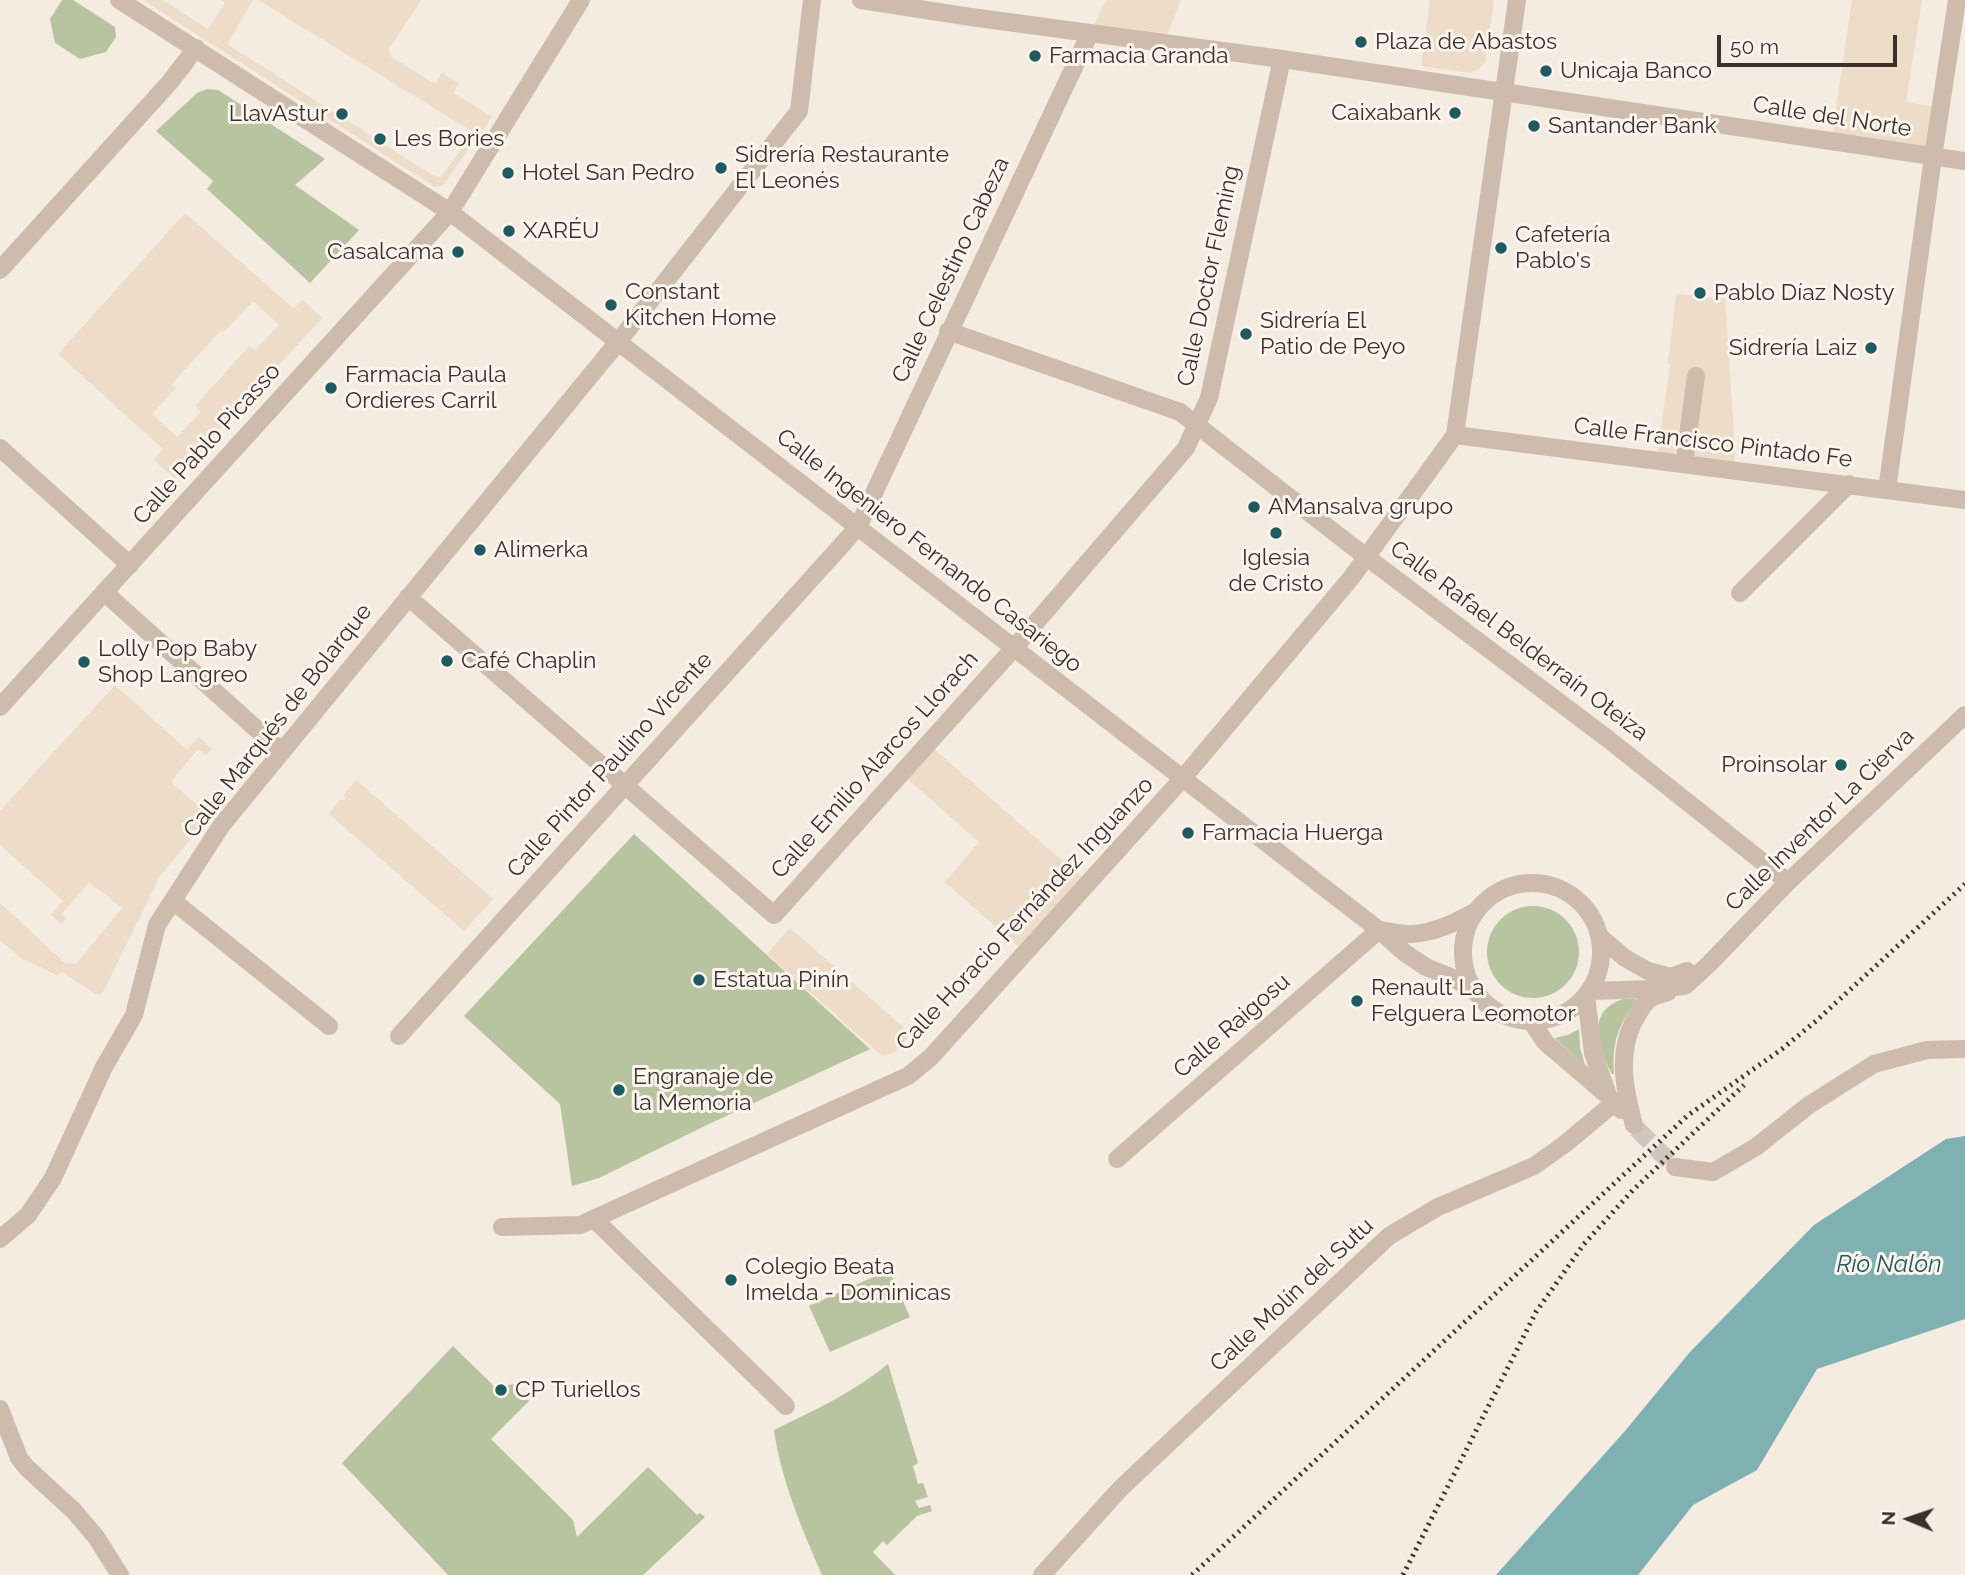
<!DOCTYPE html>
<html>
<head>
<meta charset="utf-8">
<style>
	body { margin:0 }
	#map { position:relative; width:1965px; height:1575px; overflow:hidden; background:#f4ebe1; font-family:Raleway,sans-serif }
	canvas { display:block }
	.north { position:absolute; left:1874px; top:1484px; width:70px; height:70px; -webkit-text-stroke:5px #fbf5ee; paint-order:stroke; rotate:272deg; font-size:19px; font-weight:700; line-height:28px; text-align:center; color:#3b302b }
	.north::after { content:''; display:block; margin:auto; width:24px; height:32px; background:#3b302b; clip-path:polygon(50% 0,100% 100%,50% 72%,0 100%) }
	.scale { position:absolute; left:1717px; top:35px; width:180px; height:32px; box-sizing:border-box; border:4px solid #3b302b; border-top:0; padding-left:9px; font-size:21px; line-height:24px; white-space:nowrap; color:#3b302b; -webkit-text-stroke:5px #fbf5ee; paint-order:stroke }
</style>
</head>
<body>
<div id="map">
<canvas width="1965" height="1575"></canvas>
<div class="north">N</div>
<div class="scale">50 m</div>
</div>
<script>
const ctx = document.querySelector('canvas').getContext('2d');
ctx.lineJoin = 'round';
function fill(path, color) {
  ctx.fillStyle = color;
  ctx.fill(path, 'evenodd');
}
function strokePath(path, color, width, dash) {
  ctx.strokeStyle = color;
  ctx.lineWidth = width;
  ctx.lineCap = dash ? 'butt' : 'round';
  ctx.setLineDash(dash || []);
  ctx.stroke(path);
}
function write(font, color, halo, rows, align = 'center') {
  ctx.font = font + ' Raleway,sans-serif';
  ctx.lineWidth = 6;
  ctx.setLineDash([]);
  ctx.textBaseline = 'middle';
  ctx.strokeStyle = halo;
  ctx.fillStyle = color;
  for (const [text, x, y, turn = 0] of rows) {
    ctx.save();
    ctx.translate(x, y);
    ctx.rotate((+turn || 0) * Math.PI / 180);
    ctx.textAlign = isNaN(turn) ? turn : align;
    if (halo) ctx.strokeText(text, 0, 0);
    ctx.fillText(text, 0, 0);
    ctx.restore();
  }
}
fill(new Path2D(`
	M 62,0 L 73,0 L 115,27 L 116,37 L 106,52 L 80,59 L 55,43 L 50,19 Z
	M 207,89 L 218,90 L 325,159 L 295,185 L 359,230 L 310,283 L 207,189 L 213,181 L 156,131 L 197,93 Z
	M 634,834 L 870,1049 L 711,1123 L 599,1178 L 572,1186 L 560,1104 L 464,1016 Z
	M1487 952a46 46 0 1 1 92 0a46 46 0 1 1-92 0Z
	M 1624,999 L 1635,999 L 1637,1000 C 1618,1026 1612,1041 1614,1074 L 1612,1074 C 1598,1048 1585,1010 1624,999 Z
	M 1579,1029 L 1580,1048 L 1585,1065 L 1555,1038 L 1568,1035 Z
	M 889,1270 L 910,1317 L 830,1352 L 809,1306 Z
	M 453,1346 L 496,1388 L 513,1384 L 529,1401 L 491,1439 L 573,1520 L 577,1537 L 648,1467 L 697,1515 L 700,1513 L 705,1517 L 643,1575 L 448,1575 L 342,1463 Z
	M 888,1364 L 918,1463 L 913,1466 L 918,1484 L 923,1483 L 928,1497 L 915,1501 L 919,1508 L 930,1505 L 932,1511 L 917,1516 L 887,1545 L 883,1541 L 873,1552 L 895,1575 L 822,1575 C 802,1529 781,1480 774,1430 C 813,1411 854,1392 888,1364 Z`), '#b8c4a0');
fill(new Path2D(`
	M 143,0 L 162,0 L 208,29 L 225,3 L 221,0 L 253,0 L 227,44 L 434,176 L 441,177 L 473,132 L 258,0 L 421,0 L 389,49 L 391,57 L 435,84 L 442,73 L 450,78 L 459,83 L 453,93 L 492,117 L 443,185 L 435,187 Z
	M 1106,0 L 1181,0 L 1164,43 L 1090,33 Z
	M 1430,0 L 1494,0 L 1485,62 L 1479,69 L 1469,73 L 1421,66 Z
	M 1852,0 L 1922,0 L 1906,102 L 1941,108 L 1933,157 L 1831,142 Z
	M 185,213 L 293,308 L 303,300 L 322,318 L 175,479 L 154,460 L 163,449 L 58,354 ZM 253,301 L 279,325 L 255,350 L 249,346 L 224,374 L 195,406 L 201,412 L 177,437 L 152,414 L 176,388 L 172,385 L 176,379 L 221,330 L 224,332 Z
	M 1676,294 L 1725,299 L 1735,449 L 1733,470 L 1693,465 L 1704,375 L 1688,372 L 1674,463 L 1656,460 L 1670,365 L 1668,364 Z
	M 115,685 L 187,750 L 199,737 L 212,749 L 206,755 L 198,749 L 171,782 L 210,816 L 160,876 L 102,994 L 96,994 L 62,972 L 57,975 L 21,958 L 0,940 L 0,903 L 66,964 L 77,963 L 122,908 L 89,882 L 62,914 L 66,918 L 61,924 L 51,915 L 63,901 L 0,845 L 0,811 Z
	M 927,743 L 1088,883 L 1024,952 L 945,882 L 979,842 L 901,773 Z
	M 356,780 L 493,899 L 464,931 L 329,814 L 340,800 L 345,800 L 344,794 Z
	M 790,928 L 911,1034 L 895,1052 L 882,1056 L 767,954 Z`), '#ecdcc8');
fill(new Path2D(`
	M 1965,1136 L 1965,1319 L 1817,1369 L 1757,1470 L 1693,1505 L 1638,1575 L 1496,1575 L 1625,1431 L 1690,1352 L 1814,1225 L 1946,1139 Z`), '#7fb0b2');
strokePath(new Path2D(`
	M 1637,1129 L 1675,1167`), '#cfc6bd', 18, [18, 9]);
strokePath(new Path2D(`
	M 119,0 L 450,212 L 1379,930 L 1405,953 L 1426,967 L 1453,978 L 1475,991
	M 861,0 L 971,17 L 1282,59 L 1965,161
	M 0,270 L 170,82 L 196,48
	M 948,331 L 1180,412 L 1348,543 L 1608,739 L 1788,882
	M 1455,435 L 1965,500
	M 0,448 L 130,565
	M 1684,464 L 1696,376
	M 1887,490 L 1933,157 L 1957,0
	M 104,592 L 282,752
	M 1740,593 L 1849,484
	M 408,597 L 774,915 L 1014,648 L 1186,448 L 1209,398 L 1282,59
	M 0,707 L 450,212 L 581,0
	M1463 952a69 69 0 1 1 138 0a69 69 0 1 1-138 0Z
	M 173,901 L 329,1026
	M 1379,930 C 1389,931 1402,935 1412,934 C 1435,933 1457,922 1476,911
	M 1599,936 L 1625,958 L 1648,971 L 1671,977 L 1687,971
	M 1589,991 L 1653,989 L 1685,986 L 1710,963 L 1788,882 L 1965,715
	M 1586,996 L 1593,1053 L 1607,1092
	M 1531,1021 L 1545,1042 L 1608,1096 L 1621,1110
	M 399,1036 L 858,527 L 1090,33
	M 1634,1125 C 1625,1091 1617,1056 1633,1023 C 1637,1016 1642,1006 1648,1000 C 1653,996 1662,994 1668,992
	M 1117,1159 L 1379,930
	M 1675,1167 L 1713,1172 L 1756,1147 L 1809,1105 L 1874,1064 L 1927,1050 L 1965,1049
	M 594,1219 L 786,1406
	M 502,1227 L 580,1225 L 908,1076 L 931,1057 L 1183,778 L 1351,578 L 1455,435 L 1517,0
	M 0,1239 L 28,1215 L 53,1178 L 104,1067 L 134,1015 L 157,925 L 221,826 L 618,342 L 799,111 L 812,0
	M 0,1409 L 19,1458 L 27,1468 L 74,1511 L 96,1537 L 120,1575
	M 1042,1575 L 1121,1488 L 1389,1236 L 1438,1207 L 1534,1166 L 1565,1144 L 1614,1103`), '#cdbbac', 18);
strokePath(new Path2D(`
	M 1192,1575 L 1687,1116 L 1782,1049 L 1816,1021 L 1965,884
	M 1403,1575 L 1536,1312 L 1584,1244 L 1633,1190 L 1744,1085`), '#3b302b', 5, [2, 5]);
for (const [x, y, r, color] of [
	[1361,42,7,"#1f5a5e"],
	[1035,56,7,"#1f5a5e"],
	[1546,71,7,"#1f5a5e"],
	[1455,113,7,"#1f5a5e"],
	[342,114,7,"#1f5a5e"],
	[1534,126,7,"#1f5a5e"],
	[380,139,7,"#1f5a5e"],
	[721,168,7,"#1f5a5e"],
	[508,173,7,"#1f5a5e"],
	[509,231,7,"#1f5a5e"],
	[1501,248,7,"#1f5a5e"],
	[458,252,7,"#1f5a5e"],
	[1700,293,7,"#1f5a5e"],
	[611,305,7,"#1f5a5e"],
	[1246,334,7,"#1f5a5e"],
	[1871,348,7,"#1f5a5e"],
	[331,388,7,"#1f5a5e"],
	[1254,507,7,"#1f5a5e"],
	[1276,533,7,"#1f5a5e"],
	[480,550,7,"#1f5a5e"],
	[447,661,7,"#1f5a5e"],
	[84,662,7,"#1f5a5e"],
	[1841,765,7,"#1f5a5e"],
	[1188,833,7,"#1f5a5e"],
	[699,980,7,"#1f5a5e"],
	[1357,1001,7,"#1f5a5e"],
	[619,1090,7,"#1f5a5e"],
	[731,1280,7,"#1f5a5e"],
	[501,1390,7,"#1f5a5e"]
]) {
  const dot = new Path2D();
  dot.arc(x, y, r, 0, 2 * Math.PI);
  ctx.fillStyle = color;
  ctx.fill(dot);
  strokePath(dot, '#fbf5ee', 2.5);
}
write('23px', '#3b302b', '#fbf5ee', [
	["Plaza de Abastos",1375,42],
	["Farmacia Granda",1049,56],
	["Unicaja Banco",1560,71],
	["Caixabank",1441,113,"right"],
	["LlavAstur",328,114,"right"],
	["Santander Bank",1548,126],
	["Les Bories",394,139],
	["Sidrería Restaurante",735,155],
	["El Leonés",735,181],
	["Hotel San Pedro",522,173],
	["XARÉU",523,231],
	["Cafetería",1515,235],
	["Pablo's",1515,261],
	["Casalcama",444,252,"right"],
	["Constant",625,292],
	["Kitchen Home",625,318],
	["Pablo Díaz Nosty",1714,293],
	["Sidrería El",1260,321],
	["Patio de Peyo",1260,347],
	["Sidrería Laiz",1857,348,"right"],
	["Farmacia Paula",345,375],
	["Ordieres Carril",345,401],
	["AMansalva grupo",1268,507],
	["Alimerka",494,550],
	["Iglesia",1276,558,"center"],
	["de Cristo",1276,584,"center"],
	["Lolly Pop Baby",98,649],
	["Shop Langreo",98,675],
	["Café Chaplin",461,661],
	["Proinsolar",1827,765,"right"],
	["Farmacia Huerga",1202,833],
	["Estatua Pinín",713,980],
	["Renault La",1371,988],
	["Felguera Leomotor",1371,1014],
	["Engranaje de",633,1077],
	["la Memoria",633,1103],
	["Colegio Beata",745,1267],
	["Imelda - Dominicas",745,1293],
	["CP Turiellos",515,1390]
], 'left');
write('23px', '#3b302b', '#fbf5ee', [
	["Calle del Norte",1832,117,9],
	["Calle Celestino Cabeza",951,270,-65],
	["Calle Doctor Fleming",1209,276,-78],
	["Calle Francisco Pintado Fe",1713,443,7],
	["Calle Pablo Picasso",207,444,-48],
	["Calle Ingeniero Fernando Casariego",929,551,38],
	["Calle Rafael Belderraín Oteiza",1519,641,37],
	["Calle Marqués de Bolarque",278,721,-52],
	["Calle Pintor Paulino Vicente",610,765,-48],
	["Calle Emilio Alarcos Llorach",875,765,-48],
	["Calle Inventor La Cierva",1820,820,-44],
	["Calle Horacio Fernández Inguanzo",1025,914,-47],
	["Calle Raigosu",1232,1026,-41],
	["Calle Molín del Sutu",1292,1295,-43]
]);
write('italic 24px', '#1f5a5e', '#fbf5ee', [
	["Río Nalón",1889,1265]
]);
</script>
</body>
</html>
